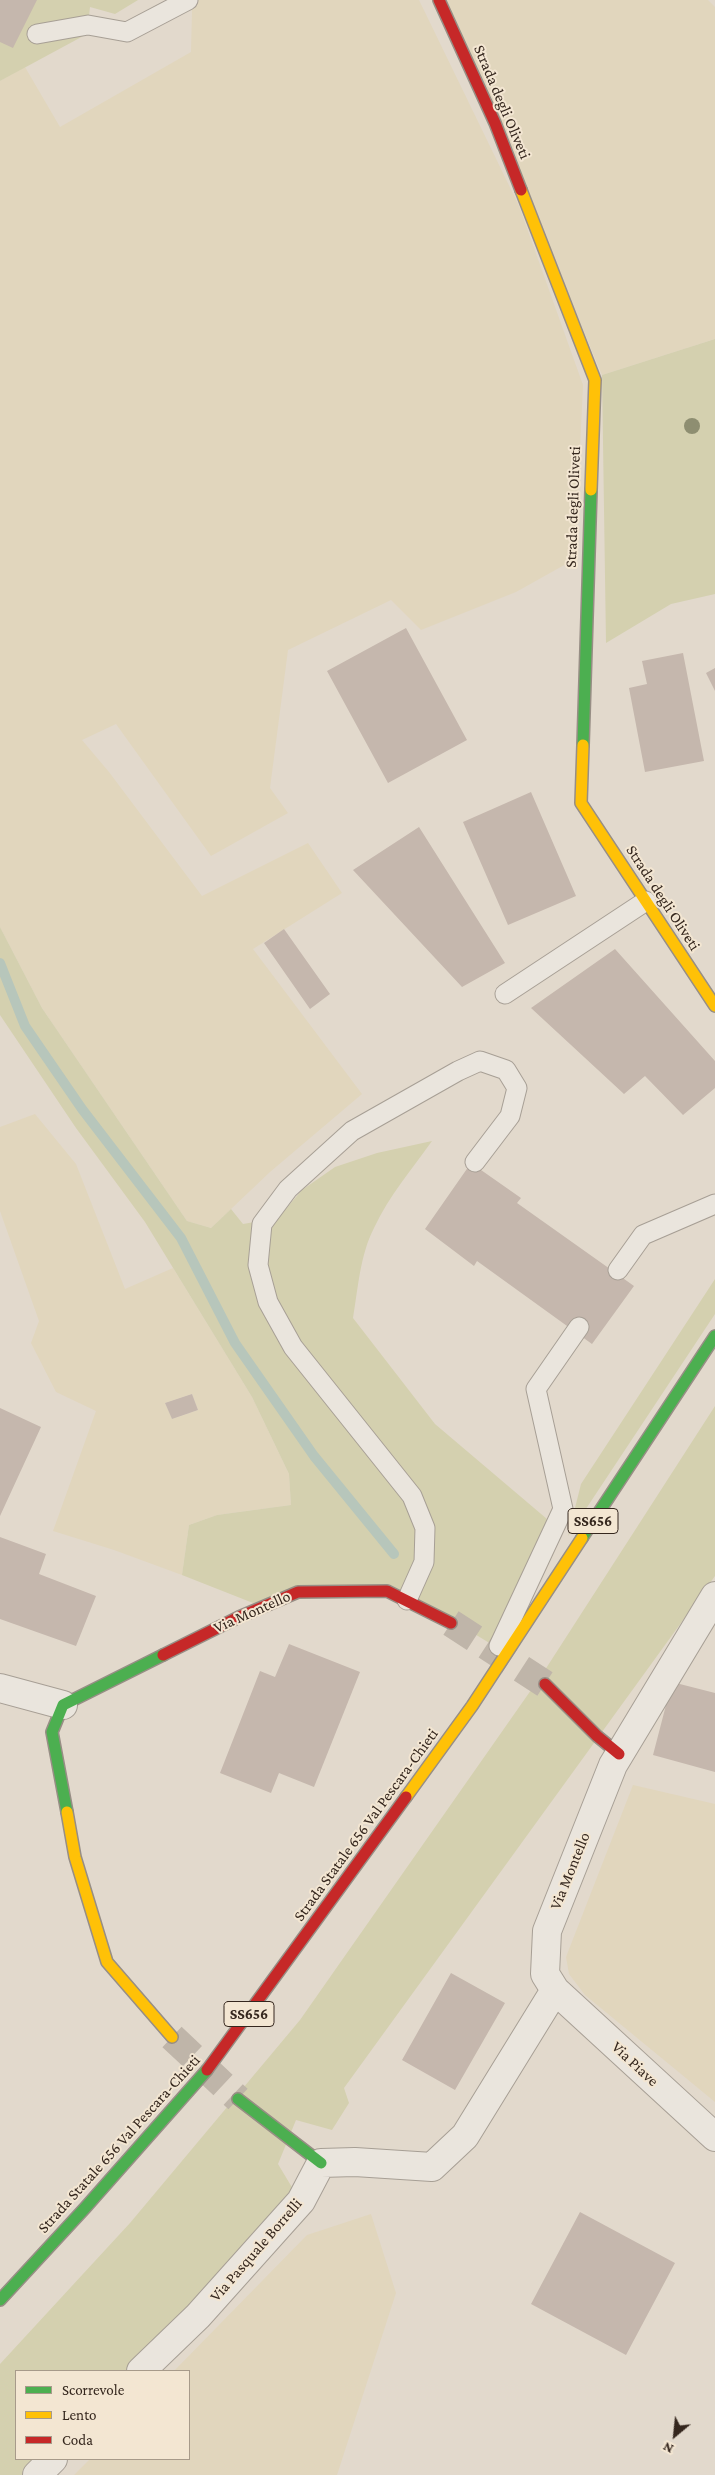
<!DOCTYPE html>
<html>
<head>
<meta charset="utf-8">
<style>
	body { margin:0 }
	#map { position:relative; width:715px; height:2475px; overflow:hidden; background:#e2d9cc; font-family:"Crimson Pro",serif }
	canvas { display:block }
	.legend { position:absolute; left:15px; top:2370px; width:175px; height:90px; box-sizing:border-box; background:#f3e6d2; border:1px solid #a79a8a; margin:0; padding:6px 9px; list-style:none; font-size:15px; color:#35271e }
	.legend li { display:flex; align-items:center; gap:10px; height:25px }
	.legend b { width:25px; border:1px solid #a79a8a }
	.north { position:absolute; left:650px; top:2410px; width:50px; height:50px; -webkit-text-stroke:4px #f3e6d2; paint-order:stroke; rotate:208deg; font-size:14px; font-weight:700; line-height:20px; text-align:center; color:#35271e }
	.north::after { content:''; display:block; margin:auto; width:18px; height:22px; background:#35271e; clip-path:polygon(50% 0,100% 100%,50% 72%,0 100%) }
</style>
</head>
<body>
<div id="map">
<canvas width="715" height="2475"></canvas>
<ul class="legend">
<li><b style="height:6px;background:#4caf50"></b>Scorrevole</li>
<li><b style="height:6px;background:#ffc107"></b>Lento</li>
<li><b style="height:6px;background:#c62828"></b>Coda</li>
</ul>
<div class="north">N</div>
</div>
<script>
const ctx = document.querySelector('canvas').getContext('2d');
ctx.lineJoin = 'round';
function fill(path, color) {
  ctx.fillStyle = color;
  ctx.fill(path, 'evenodd');
}
function strokePath(path, color, width, dash) {
  ctx.strokeStyle = color;
  ctx.lineWidth = width;
  ctx.lineCap = dash ? 'butt' : 'round';
  ctx.setLineDash(dash || []);
  ctx.stroke(path);
}
function write(font, color, halo, rows, align = 'center') {
  ctx.font = font + ' "Crimson Pro",serif';
  ctx.lineWidth = 4;
  ctx.setLineDash([]);
  ctx.textBaseline = 'middle';
  ctx.strokeStyle = halo;
  ctx.fillStyle = color;
  for (const [text, x, y, turn = 0] of rows) {
    ctx.save();
    ctx.translate(x, y);
    ctx.rotate((+turn || 0) * Math.PI / 180);
    ctx.textAlign = isNaN(turn) ? turn : align;
    if (halo) ctx.strokeText(text, 0, 0);
    ctx.fillText(text, 0, 0);
    ctx.restore();
  }
}
fill(new Path2D(`
	M 187,0 L 419,0 L 519,206 L 583,385 L 575,559 L 516,592 L 421,630 L 391,600 L 288,650 L 270,788 L 288,813 L 211,856 L 116,724 L 82,740 L 109,772 L 202,896 L 308,843 L 342,893 L 253,949 L 362,1094 L 270,1172 L 211,1228 L 187,1221 L 42,1008 L 0,927 L 0,81 L 25,67 L 60,127 L 191,52 L 192,11 Z
	M 445,0 L 708,0 L 715,7 L 715,339 L 602,375 Z
	M 35,1114 L 76,1164 L 125,1289 L 173,1268 L 252,1397 L 289,1474 L 291,1505 L 217,1515 L 189,1525 L 182,1575 L 114,1550 L 53,1531 L 96,1411 L 56,1392 L 31,1343 L 39,1321 L 0,1211 L 0,1127 ZM 192,1394 L 198,1410 L 172,1419 L 165,1403 Z
	M 633,1785 L 715,1804 L 715,2102 L 585,1995 L 569,1974 L 566,1957 Z
	M 371,2214 L 396,2293 L 337,2475 L 74,2475 L 90,2459 L 189,2459 L 189,2371 L 174,2371 L 307,2235 Z`), '#e1d6bd');
fill(new Path2D(`
	M 0,0 L 138,0 L 115,14 L 90,7 L 87,34 L 0,81 Z
	M 715,339 L 715,594 L 671,604 L 606,643 L 602,375 Z
	M 0,927 L 42,1008 L 187,1221 L 211,1228 L 231,1209 L 243,1224 L 278,1218 L 302,1190 L 335,1167 L 377,1153 L 432,1141 C 412,1169 389,1196 374,1228 C 360,1255 358,1289 353,1318 L 435,1424 L 547,1519 L 543,1540 L 491,1644 L 403,1590 L 253,1603 L 182,1575 L 189,1525 L 217,1515 L 291,1505 L 289,1474 L 252,1397 L 145,1222 L 76,1128 L 0,1015 Z
	M 715,1279 L 715,1314 L 568,1536 L 581,1484 Z
	M 715,1406 L 715,1576 L 344,2088 L 349,2103 L 332,2130 L 296,2120 L 278,2164 L 299,2199 L 136,2371 L 16,2371 L 16,2459 L 48,2459 L 31,2475 L 0,2475 L 0,2364 L 130,2223 L 300,2020 L 543,1673 Z`), '#d4d0af');
strokePath(new Path2D(`
	M 0,963 L 25,1026 L 82,1109 L 181,1238 L 235,1343 L 314,1456 L 394,1554`), '#b7c6bb', 10);
fill(new Path2D(`
	M 0,0 L 37,0 L 13,48 L 0,42 Z
	M 406,628 L 467,740 L 388,783 L 327,671 Z
	M 683,653 L 704,761 L 645,772 L 629,688 L 647,684 L 642,661 Z
	M 715,668 L 715,691 L 706,673 Z
	M 531,792 L 576,896 L 508,925 L 463,822 Z
	M 419,827 L 505,963 L 462,987 L 353,870 Z
	M 284,929 L 330,994 L 310,1009 L 264,943 Z
	M 615,949 L 715,1061 L 715,1088 L 683,1115 L 645,1076 L 624,1094 L 531,1008 Z
	M 471,1163 L 521,1198 L 517,1203 L 634,1286 L 592,1344 L 477,1261 L 474,1266 L 425,1229 Z
	M 192,1394 L 198,1410 L 172,1419 L 165,1403 Z
	M 0,1408 L 41,1427 L 0,1516 Z
	M 0,1537 L 46,1554 L 39,1574 L 96,1596 L 76,1646 L 0,1619 Z
	M 289,1644 L 360,1672 L 314,1787 L 279,1773 L 271,1793 L 220,1773 L 260,1671 L 275,1677 Z
	M 672,1682 L 715,1693 L 715,1772 L 653,1755 Z
	M 451,1973 L 505,2003 L 455,2090 L 402,2060 Z
	M 580,2212 L 675,2263 L 626,2355 L 531,2304 Z`), '#c5b7ad');
strokePath(new Path2D(`
	M 451,1623 L 545,1684
	M 172,2037 L 238,2099`), '#bfb5a9', 28, [28, 14]);
const lane = new Path2D(`
	M 37,34 L 88,25 L 127,32 L 188,0
	M 505,994 L 646,901
	M 618,1270 L 643,1235 L 715,1204
	M 407,1600 L 424,1562 L 425,1528 L 412,1496 L 293,1347 L 268,1302 L 258,1265 L 262,1224 L 288,1189 L 352,1131 L 458,1071 L 480,1061 L 506,1070 L 517,1088 L 510,1116 L 475,1162
	M 499,1646 L 563,1509 L 536,1389 L 579,1327`);
const street = new Path2D(`
	M 715,1596 L 613,1765 L 547,1931 L 545,1974 L 555,1990 L 715,2137
	M 0,1688 L 63,1705
	M 141,2371 L 198,2316 L 301,2201 L 321,2163 L 355,2162 L 432,2167 L 465,2136 L 555,1990
	M 37,2475 L 53,2459`);
const fast = new Path2D(`
	M 583,745 L 591,490
	M 582,1538 L 715,1336
	M 67,1812 L 52,1732 L 63,1705 L 163,1655
	M 238,2099 L 321,2163
	M 0,2300 L 85,2208 L 207,2070`);
const slow = new Path2D(`
	M 521,190 L 595,380 L 591,490
	M 583,745 L 581,803 L 715,1006
	M 406,1797 L 472,1706 L 582,1538
	M 67,1812 L 75,1857 L 107,1962 L 172,2037`);
const jam = new Path2D(`
	M 439,0 L 495,123 L 521,190
	M 163,1655 L 239,1617 L 298,1592 L 387,1591 L 451,1623
	M 545,1684 L 597,1736 L 619,1754
	M 207,2070 L 406,1797`);
strokePath(lane, '#a79f95', 21);
strokePath(street, '#a79f95', 30);
strokePath(fast, '#978e85', 14);
strokePath(slow, '#978e85', 14);
strokePath(jam, '#978e85', 14);
strokePath(lane, '#eae5dd', 19);
strokePath(street, '#eae5dd', 28);
strokePath(fast, '#4caf50', 11);
strokePath(slow, '#ffc107', 11);
strokePath(jam, '#c62828', 11);
ctx.fillStyle = '#8e8e71';
for (const [x, y] of [
	[692,426]
]) {
  ctx.beginPath();
  ctx.arc(x, y, 8, 0, 2 * Math.PI);
  ctx.fill();
}
for (const [x, y, w] of [
	[593,1521,50],
	[249,2014,50]
]) {
  const box = new Path2D();
  box.roundRect(x - w / 2, y - 12.5, w, 25, 4);
  ctx.fillStyle = '#f3e6d2';
  ctx.fill(box);
  strokePath(box, '#35271e', 1);
}
write('bold 15px', '#35271e', null, [
	["SS656",593,1521],
	["SS656",249,2014]
]);
write('16px', '#35271e', '#f3e6d2', [
	["Strada degli Oliveti",502,102,67],
	["Strada degli Oliveti",573,507,-88],
	["Strada degli Oliveti",663,898,57],
	["Via Montello",252,1612,-24],
	["Strada Statale 656 Val Pescara-Chieti",366,1825,-54],
	["Via Montello",570,1871,-68],
	["Via Piave",635,2064,43],
	["Strada Statale 656 Val Pescara-Chieti",119,2144,-48],
	["Via Pasquale Borrelli",256,2250,-49]
]);
</script>
</body>
</html>
